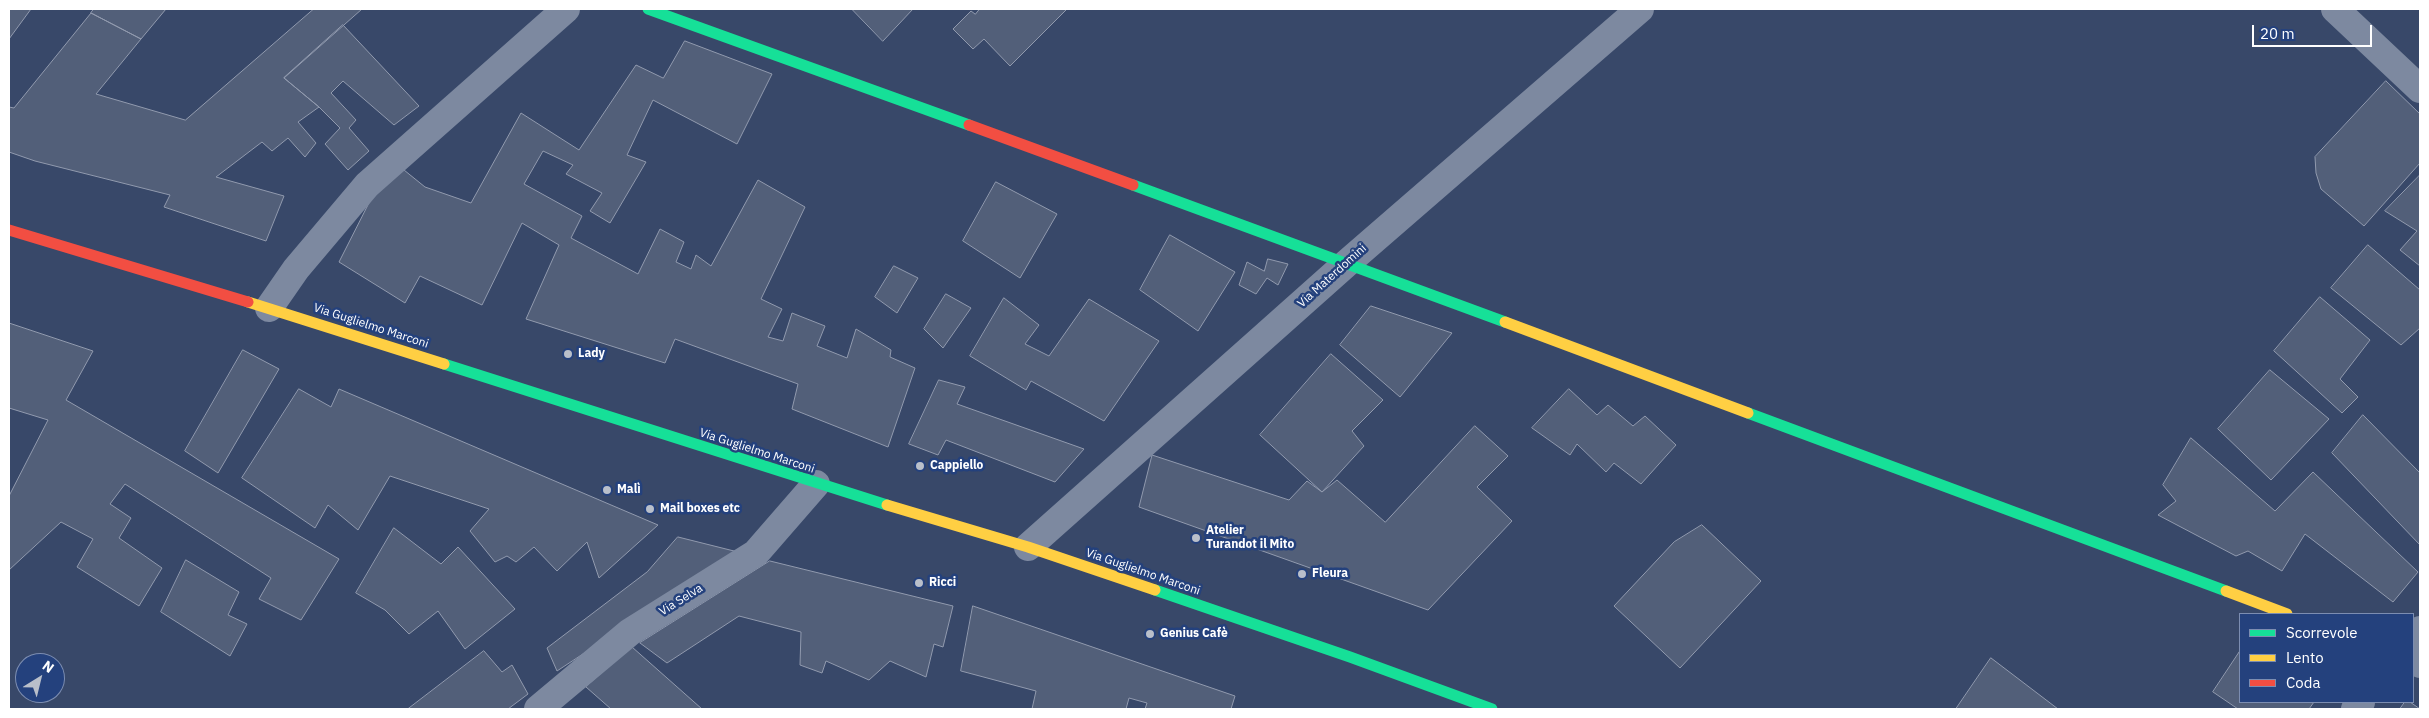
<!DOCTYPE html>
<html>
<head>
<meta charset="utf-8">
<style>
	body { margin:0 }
	#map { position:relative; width:2429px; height:718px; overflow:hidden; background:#384869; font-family:"IBM Plex Sans",sans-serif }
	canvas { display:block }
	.frame { position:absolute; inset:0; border:10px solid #fff; pointer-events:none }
	.legend { position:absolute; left:2239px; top:613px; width:175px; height:90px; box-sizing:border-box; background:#24417d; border:1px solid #7c8db1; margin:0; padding:6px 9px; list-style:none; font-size:15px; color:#fff }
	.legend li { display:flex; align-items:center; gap:10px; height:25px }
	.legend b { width:25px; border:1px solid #7c8db1 }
	.north { position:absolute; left:15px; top:653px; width:50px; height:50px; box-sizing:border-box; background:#24417d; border:1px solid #7c8db1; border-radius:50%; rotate:36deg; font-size:14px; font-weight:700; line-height:20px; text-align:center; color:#fff }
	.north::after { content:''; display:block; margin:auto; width:18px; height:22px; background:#b9bfca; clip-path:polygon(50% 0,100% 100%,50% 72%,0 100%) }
	.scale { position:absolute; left:2252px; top:25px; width:120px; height:22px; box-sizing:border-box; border:2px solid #fff; border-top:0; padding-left:6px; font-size:15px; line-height:18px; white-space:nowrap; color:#fff; -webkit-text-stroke:4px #24417d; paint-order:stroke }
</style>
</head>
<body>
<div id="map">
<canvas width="2429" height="718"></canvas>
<div class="frame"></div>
<ul class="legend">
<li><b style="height:6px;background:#16e098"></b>Scorrevole</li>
<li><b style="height:6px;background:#ffcf43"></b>Lento</li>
<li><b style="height:6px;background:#f24e42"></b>Coda</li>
</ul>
<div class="north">N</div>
<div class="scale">20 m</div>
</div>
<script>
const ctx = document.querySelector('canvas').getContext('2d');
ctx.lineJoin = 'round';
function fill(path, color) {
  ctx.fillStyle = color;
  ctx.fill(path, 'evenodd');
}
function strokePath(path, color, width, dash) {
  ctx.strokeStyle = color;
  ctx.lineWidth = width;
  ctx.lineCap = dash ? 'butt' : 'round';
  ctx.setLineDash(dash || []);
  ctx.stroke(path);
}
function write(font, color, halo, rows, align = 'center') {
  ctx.font = font + ' "IBM Plex Sans",sans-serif';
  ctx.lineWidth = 5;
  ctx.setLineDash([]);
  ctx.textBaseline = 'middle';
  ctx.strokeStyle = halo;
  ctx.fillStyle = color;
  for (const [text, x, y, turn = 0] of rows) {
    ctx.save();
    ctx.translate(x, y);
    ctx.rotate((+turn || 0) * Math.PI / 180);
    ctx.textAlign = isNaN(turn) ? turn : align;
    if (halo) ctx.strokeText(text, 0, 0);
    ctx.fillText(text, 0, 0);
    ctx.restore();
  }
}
const building = new Path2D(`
	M 9,9 L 31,9 L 9,39 Z
	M 94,9 L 166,9 L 141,39 L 91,13 Z
	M 314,9 L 362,9 L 284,78 L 319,107 L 298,122 L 316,143 L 305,157 L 288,138 L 272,151 L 262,142 L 216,177 L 284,196 L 266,241 L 164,207 L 170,195 L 35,161 L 9,152 L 9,107 L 14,108 L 91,13 L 141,39 L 96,94 L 185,120 Z
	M 852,9 L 913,9 L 883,41 Z
	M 980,9 L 1067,9 L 1010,66 L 984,39 L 973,49 L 953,29 L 971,11 L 975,14 Z
	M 343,25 L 419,106 L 394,125 L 343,81 L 331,93 L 356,120 L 349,128 L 369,151 L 348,170 L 325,144 L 340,128 L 319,107 L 284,78 Z
	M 685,41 L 772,74 L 737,144 L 653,100 L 627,155 L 646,162 L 610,223 L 590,211 L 602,193 L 566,174 L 573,165 L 543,151 L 524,184 L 582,216 L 571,238 L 638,274 L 660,229 L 684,242 L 676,262 L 691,269 L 696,255 L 711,266 L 758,180 L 805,207 L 761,299 L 782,309 L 768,337 L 783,341 L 792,313 L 825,326 L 817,346 L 847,358 L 856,329 L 891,350 L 890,357 L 915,368 L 888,447 L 792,409 L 798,384 L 675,339 L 665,363 L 526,319 L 559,245 L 522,223 L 482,305 L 420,276 L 405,303 L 339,262 L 375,191 L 404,170 L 425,187 L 471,203 L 521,113 L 579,150 L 636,65 L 663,78 Z
	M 2386,81 L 2420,114 L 2420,163 L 2364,226 L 2321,189 L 2316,173 L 2315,157 Z
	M 2420,175 L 2420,266 L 2400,250 L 2417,231 L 2385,211 Z
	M 996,182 L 1057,214 L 1020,278 L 963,241 Z
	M 1170,235 L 1235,272 L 1198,331 L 1140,290 Z
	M 2368,245 L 2420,290 L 2420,328 L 2401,345 L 2331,288 Z
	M 1268,259 L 1288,264 L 1278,285 L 1267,278 L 1256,294 L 1239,285 L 1247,262 L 1264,271 Z
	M 894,266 L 918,278 L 897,313 L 875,297 Z
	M 946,294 L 971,308 L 943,348 L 924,329 Z
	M 2320,297 L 2370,340 L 2340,379 L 2358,397 L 2342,413 L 2274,351 Z
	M 1004,298 L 1039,325 L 1025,344 L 1049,356 L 1089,299 L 1159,341 L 1104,421 L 1031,381 L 1026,390 L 970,356 Z
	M 1371,306 L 1452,333 L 1400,397 L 1340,345 Z
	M 9,323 L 93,351 L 66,400 L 339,559 L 301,620 L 259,599 L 271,578 L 125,484 L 110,504 L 131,518 L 119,538 L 162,568 L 139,606 L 77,567 L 93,539 L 61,522 L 9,570 L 9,496 L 48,420 L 9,408 Z
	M 243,350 L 279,369 L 218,473 L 185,451 Z
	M 1331,354 L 1383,400 L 1352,431 L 1364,446 L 1322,492 L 1260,435 Z
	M 2270,370 L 2329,419 L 2271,480 L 2218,429 Z
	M 939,380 L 965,387 L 957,404 L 1084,449 L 1055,482 L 946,440 L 938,455 L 909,444 Z
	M 299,389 L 331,407 L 339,389 L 658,525 L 599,578 L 587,542 L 557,571 L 534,547 L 516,562 L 507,556 L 495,562 L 470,531 L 489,509 L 390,476 L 358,530 L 328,505 L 315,528 L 242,478 Z
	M 1569,389 L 1597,415 L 1608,405 L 1633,426 L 1645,416 L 1676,445 L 1641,484 L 1614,463 L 1606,472 L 1577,444 L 1570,455 L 1532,428 Z
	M 2363,415 L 2420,473 L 2420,545 L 2332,453 Z
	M 1475,426 L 1508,456 L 1477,487 L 1512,521 L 1428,610 L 1139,507 L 1152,455 L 1289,500 L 1307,481 L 1322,492 L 1337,480 L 1385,522 Z
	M 2191,438 L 2275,511 L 2313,472 L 2418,572 L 2393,602 L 2305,534 L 2282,571 L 2248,551 L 2236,556 L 2158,515 L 2176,501 L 2163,485 Z
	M 1702,525 L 1761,581 L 1680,668 L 1614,606 L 1674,542 Z
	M 394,528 L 441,564 L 458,547 L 515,609 L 465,649 L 438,611 L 409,634 L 385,610 L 356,593 Z
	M 678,537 L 738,552 L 557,671 L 547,648 L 647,572 Z
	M 186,560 L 239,592 L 228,615 L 247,624 L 230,656 L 161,612 Z
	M 770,561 L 953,606 L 943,647 L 934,644 L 926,677 L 890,661 L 869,680 L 826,661 L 822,673 L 800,665 L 801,632 L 739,616 L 667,663 L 640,643 Z
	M 973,606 L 1235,696 L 1231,709 L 1145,709 L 1147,703 L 1129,698 L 1126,709 L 1032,709 L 1036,691 L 961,671 Z
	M 632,647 L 702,709 L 611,709 L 586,687 Z
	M 484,651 L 502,672 L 512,665 L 528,694 L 508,709 L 408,709 Z
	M 2240,651 L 2240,702 L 2314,702 L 2309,709 L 2238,709 L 2213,692 Z
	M 1991,658 L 2058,709 L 1956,709 Z
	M 2405,702 L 2410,702 L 2420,709 L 2400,709 Z`);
fill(building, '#525f79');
strokePath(building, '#919aae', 1);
strokePath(new Path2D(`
	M 2335,9 L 2420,89
	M 269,308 L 296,269 L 367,185 L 566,9
	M 1028,547 L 1347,263 L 1640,9
	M 2413,638 L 2420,630
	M 2413,661 L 2420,664
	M 538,709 L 630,632 L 756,553 L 816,484
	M 2355,709 L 2361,702`), '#7d89a0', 28);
strokePath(new Path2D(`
	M 648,9 L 969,125
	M 1133,185 L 1505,322
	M 444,364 L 887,505
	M 1748,413 L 2226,591
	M 1155,590 L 1350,657 L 1492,709`), '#16e098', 11);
strokePath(new Path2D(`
	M 248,302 L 444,364
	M 1505,322 L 1748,413
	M 887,505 L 1028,547 L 1155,590
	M 2226,591 L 2287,614`), '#ffcf43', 11);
strokePath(new Path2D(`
	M 969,125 L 1133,185
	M 9,230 L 248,302`), '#f24e42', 11);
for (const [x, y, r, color] of [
	[568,354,5,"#b9bfca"],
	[920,466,5,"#b9bfca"],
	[607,490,5,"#b9bfca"],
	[650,509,5,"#b9bfca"],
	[1196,538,5,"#b9bfca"],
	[1302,574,5,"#b9bfca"],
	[919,583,5,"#b9bfca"],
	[1150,634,5,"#b9bfca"]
]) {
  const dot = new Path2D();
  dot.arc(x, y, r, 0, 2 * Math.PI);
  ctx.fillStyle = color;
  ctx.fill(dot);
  strokePath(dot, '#24417d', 2);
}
write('12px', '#fff', '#24417d', [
	["Via Materdomini",1332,276,-42],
	["Via Guglielmo Marconi",371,326,18],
	["Via Guglielmo Marconi",757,451,18],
	["Via Guglielmo Marconi",1143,572,19],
	["Via Selva",681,600,-32]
]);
write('bold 12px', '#fff', '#24417d', [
	["Lady",578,354],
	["Cappiello",930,466],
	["Malì",617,490],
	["Mail boxes etc",660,509],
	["Atelier",1206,531],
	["Turandot il Mito",1206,545],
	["Fleura",1312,574],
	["Ricci",929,583],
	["Genius Cafè",1160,634]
], 'left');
</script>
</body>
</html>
